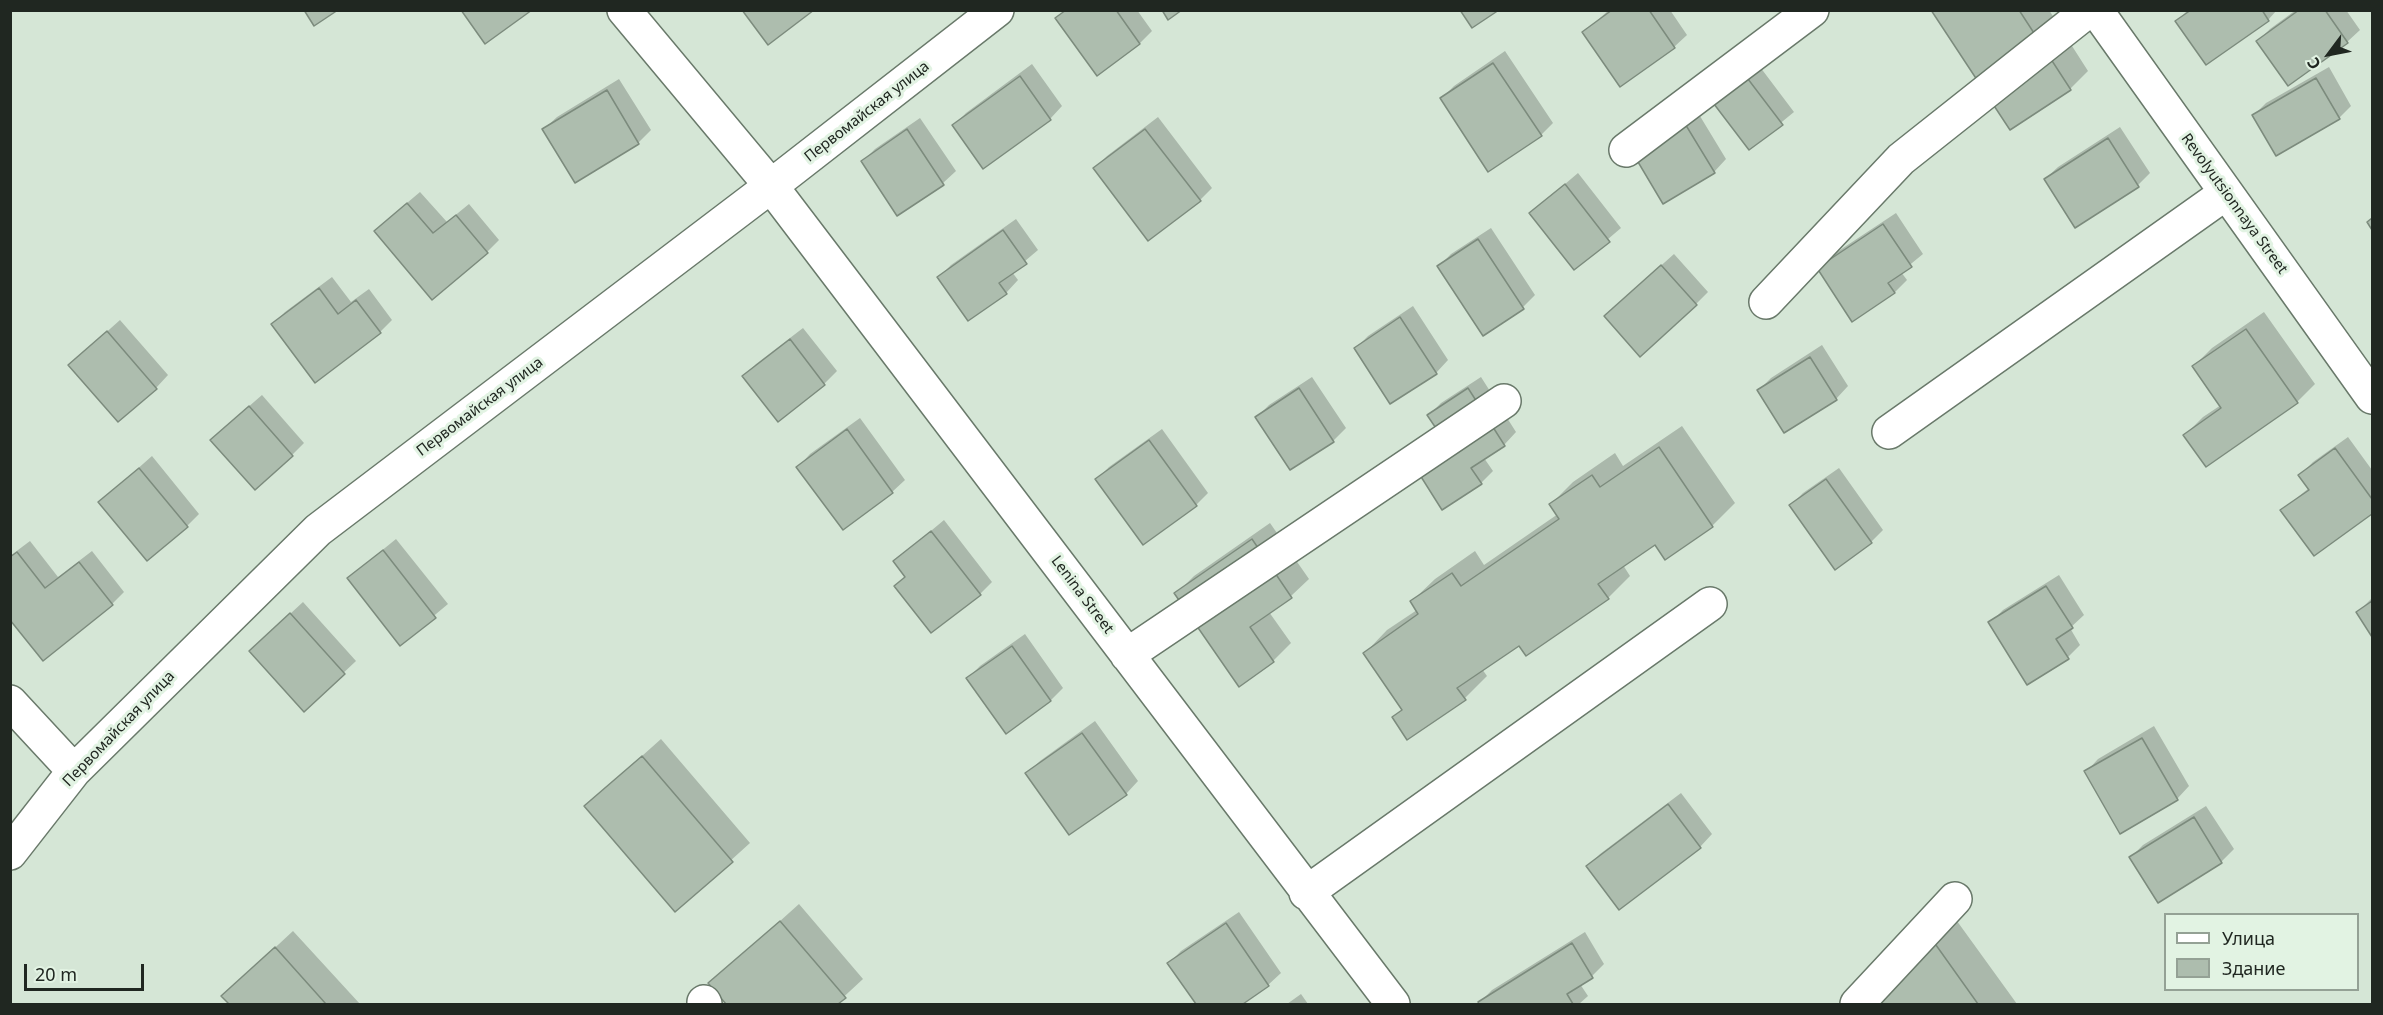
<!DOCTYPE html>
<html>
<head>
<meta charset="utf-8">
<style>
	body { margin:0 }
	#map { position:relative; width:2383px; height:1015px; overflow:hidden; background:#d5e6d6; font-family:"Noto Sans",sans-serif }
	canvas { display:block }
	.frame { position:absolute; inset:0; border:12px solid #202721; pointer-events:none }
	.legend { position:absolute; left:2164px; top:913px; width:195px; height:78px; box-sizing:border-box; background:#e2f3e3; border:2px solid #94a195; margin:0; padding:8px 10px; list-style:none; font-size:18px; color:#202721 }
	.legend li { display:flex; align-items:center; gap:12px; height:30px }
	.legend b { width:30px; border:2px solid #94a195 }
	.north { position:absolute; left:2299px; top:24px; width:60px; height:60px; -webkit-text-stroke:4px #e2f3e3; paint-order:stroke; rotate:238deg; font-size:16px; font-weight:700; line-height:24px; text-align:center; color:#202721 }
	.north::after { content:''; display:block; margin:auto; width:21px; height:27px; background:#202721; clip-path:polygon(50% 0,100% 100%,50% 72%,0 100%) }
	.scale { position:absolute; left:24px; top:964px; width:120px; height:27px; box-sizing:border-box; border:3px solid #202721; border-top:0; padding-left:8px; font-size:18px; line-height:21px; white-space:nowrap; color:#202721; -webkit-text-stroke:4px #e2f3e3; paint-order:stroke }
</style>
</head>
<body>
<div id="map">
<canvas width="2383" height="1015"></canvas>
<div class="frame"></div>
<ul class="legend">
<li><b style="height:8px;background:#fff"></b>Улица</li>
<li><b style="height:16px;background:#adbdae"></b>Здание</li>
</ul>
<div class="north">С</div>
<div class="scale">20 m</div>
</div>
<script>
const ctx = document.querySelector('canvas').getContext('2d');
ctx.lineJoin = 'round';
function fill(path, color) {
  ctx.fillStyle = color;
  ctx.fill(path, 'evenodd');
}
function strokePath(path, color, width, dash) {
  ctx.strokeStyle = color;
  ctx.lineWidth = width;
  ctx.lineCap = dash ? 'butt' : 'round';
  ctx.setLineDash(dash || []);
  ctx.stroke(path);
}
function write(font, color, halo, rows, align = 'center') {
  ctx.font = font + ' "Noto Sans",sans-serif';
  ctx.lineWidth = 6;
  ctx.setLineDash([]);
  ctx.textBaseline = 'middle';
  ctx.strokeStyle = halo;
  ctx.fillStyle = color;
  for (const [text, x, y, turn = 0] of rows) {
    ctx.save();
    ctx.translate(x, y);
    ctx.rotate((+turn || 0) * Math.PI / 180);
    ctx.textAlign = isNaN(turn) ? turn : align;
    if (halo) ctx.strokeText(text, 0, 0);
    ctx.fillText(text, 0, 0);
    ctx.restore();
  }
}
fill(new Path2D(`
	M 1065,10 L 1137,10 L 1152,31 L 1140,43 L 1097,74 L 1057,18 Z
	M 1609,10 L 1670,10 L 1687,35 L 1674,47 L 1620,85 L 1584,32 Z
	M 1933,10 L 2049,10 L 2088,71 L 2070,89 L 2010,128 Z
	M 2188,10 L 2277,10 L 2268,20 L 2177,21 Z
	M 2296,10 L 2346,10 L 2360,30 L 2347,42 L 2258,41 L 2270,29 Z
	M 1745,47 L 1794,112 L 1750,148 Z
	M 1505,51 L 1553,123 L 1541,135 L 1442,98 L 1454,86 Z
	M 1032,64 L 1062,106 L 1050,119 L 984,167 L 954,125 L 966,113 Z
	M 2329,67 L 2351,106 L 2339,118 L 2254,115 L 2266,103 Z
	M 619,79 L 651,130 L 638,143 L 576,181 L 544,129 L 557,117 Z
	M 1686,93 L 1726,159 L 1714,172 L 1663,202 Z
	M 1158,117 L 1212,188 L 1200,200 L 1095,168 L 1107,156 Z
	M 920,118 L 956,171 L 943,183 L 898,214 L 863,161 L 875,149 Z
	M 2120,127 L 2150,173 L 2138,185 L 2045,179 L 2058,167 Z
	M 1578,173 L 1621,228 L 1574,268 L 1531,213 Z
	M 420,192 L 447,222 L 469,204 L 499,240 L 487,252 L 388,219 Z
	M 1896,213 L 1923,254 L 1901,272 L 1907,280 L 1895,292 L 1853,320 L 1818,268 L 1831,256 Z
	M 1016,219 L 1038,250 L 1012,272 L 1018,280 L 1006,293 L 939,277 L 951,265 Z
	M 1491,228 L 1535,295 L 1523,307 L 1483,334 L 1439,266 L 1451,254 Z
	M 1674,254 L 1708,292 L 1696,304 L 1618,304 Z
	M 332,277 L 351,302 L 369,289 L 392,320 L 380,332 L 273,324 L 285,312 Z
	M 1413,306 L 1448,360 L 1436,373 L 1391,402 L 1356,348 L 1368,336 Z
	M 2264,312 L 2315,384 L 2297,402 L 2185,435 L 2203,417 L 2221,405 L 2194,366 L 2212,348 Z
	M 120,320 L 168,375 L 156,388 L 83,353 Z
	M 803,328 L 837,371 L 824,384 L 778,420 L 744,376 L 756,364 Z
	M 1822,345 L 1848,386 L 1836,399 L 1758,391 L 1771,378 Z
	M 1312,377 L 1346,428 L 1333,441 L 1290,468 L 1257,417 L 1269,405 Z
	M 1481,377 L 1516,432 L 1504,445 L 1484,458 L 1493,471 L 1481,483 L 1445,440 L 1429,415 L 1441,403 Z
	M 262,395 L 304,443 L 292,455 L 224,428 Z
	M 860,418 L 905,480 L 892,492 L 798,467 L 810,454 Z
	M 1682,426 L 1735,503 L 1712,526 L 1665,558 L 1655,543 L 1623,565 L 1630,576 L 1608,598 L 1520,643 L 1482,669 L 1487,676 L 1465,698 L 1394,717 L 1403,709 L 1365,653 L 1387,630 L 1417,610 L 1412,601 L 1435,579 L 1475,551 L 1484,565 L 1558,514 L 1551,504 L 1573,482 L 1615,453 L 1623,466 Z
	M 1162,429 L 1208,493 L 1196,505 L 1097,479 L 1109,467 Z
	M 2348,437 L 2372,470 L 2372,512 L 2314,554 L 2282,510 L 2309,488 L 2300,475 L 2313,462 Z
	M 152,456 L 199,514 L 187,526 L 100,502 Z
	M 1839,468 L 1883,530 L 1871,542 L 1791,505 L 1803,493 Z
	M 944,520 L 992,582 L 980,594 L 896,586 L 906,576 L 895,561 Z
	M 1270,523 L 1309,579 L 1291,596 L 1269,612 L 1291,643 L 1273,661 L 1176,594 L 1194,576 Z
	M 396,539 L 448,604 L 400,644 L 348,578 Z
	M 30,541 L 58,577 L 92,551 L 124,592 L 112,604 L 10,618 L 10,556 Z
	M 2059,575 L 2084,615 L 2070,628 L 2080,645 L 2068,657 L 1990,623 L 2003,610 Z
	M 2372,598 L 2372,634 L 2358,612 Z
	M 303,602 L 356,661 L 304,710 L 263,639 Z
	M 1025,634 L 1063,688 L 1051,700 L 1006,732 L 968,678 L 980,666 Z
	M 1095,721 L 1138,781 L 1126,794 L 1027,773 L 1040,761 Z
	M 2154,726 L 2189,786 L 2177,799 L 2086,772 L 2098,759 Z
	M 661,739 L 750,843 L 676,910 L 586,806 Z
	M 1681,793 L 1712,834 L 1700,847 L 1588,866 L 1600,854 Z
	M 2206,806 L 2234,849 L 2221,862 L 2158,901 L 2131,857 L 2143,845 Z
	M 799,904 L 863,979 L 836,1004 L 728,1004 L 710,984 Z
	M 1949,910 L 2017,1004 L 1883,1004 L 1864,978 Z
	M 1239,912 L 1281,973 L 1268,985 L 1240,1004 L 1197,1004 L 1169,963 L 1181,951 Z
	M 293,931 L 360,1004 L 231,1004 L 223,996 Z
	M 1585,932 L 1604,964 L 1592,976 L 1580,984 L 1588,996 L 1579,1004 L 1481,1004 L 1480,1002 L 1492,990 Z
	M 1301,994 L 1308,1004 L 1287,1004 Z`), '#0003');
const building = new Path2D(`
	M 304,10 L 338,10 L 314,26 Z
	M 461,10 L 532,10 L 485,44 Z
	M 742,10 L 814,10 L 768,45 Z
	M 1066,10 L 1116,10 L 1140,44 L 1097,76 L 1055,18 Z
	M 1162,10 L 1182,10 L 1168,20 Z
	M 1460,10 L 1499,10 L 1472,28 Z
	M 1612,10 L 1649,10 L 1675,48 L 1620,87 L 1582,32 Z
	M 1931,10 L 2019,10 L 2071,90 L 2010,130 Z
	M 2191,10 L 2262,10 L 2269,21 L 2206,65 L 2175,21 Z
	M 2299,10 L 2325,10 L 2348,43 L 2288,86 L 2256,41 Z
	M 1732,58 L 1783,125 L 1749,150 L 1698,83 Z
	M 1493,63 L 1542,136 L 1488,172 L 1440,98 Z
	M 1020,76 L 1051,120 L 983,169 L 952,125 Z
	M 2316,78 L 2340,119 L 2276,156 L 2252,115 Z
	M 607,90 L 639,144 L 575,183 L 542,129 Z
	M 1673,104 L 1715,173 L 1663,204 L 1622,135 Z
	M 907,129 L 944,185 L 897,216 L 861,161 Z
	M 1145,129 L 1201,201 L 1148,241 L 1093,168 Z
	M 2108,138 L 2139,187 L 2075,228 L 2044,179 Z
	M 1565,184 L 1610,242 L 1574,270 L 1529,213 Z
	M 407,203 L 433,233 L 456,215 L 488,253 L 432,300 L 374,231 Z
	M 2372,218 L 2372,230 L 2367,222 Z
	M 1883,224 L 1912,267 L 1888,283 L 1895,293 L 1852,322 L 1817,268 Z
	M 1003,230 L 1027,264 L 999,283 L 1007,294 L 968,321 L 937,277 Z
	M 1478,239 L 1524,309 L 1483,336 L 1437,266 Z
	M 1661,265 L 1697,305 L 1640,357 L 1604,316 Z
	M 319,288 L 338,314 L 356,300 L 381,333 L 315,383 L 271,324 Z
	M 1400,317 L 1437,374 L 1390,404 L 1354,348 Z
	M 2246,329 L 2298,403 L 2206,467 L 2183,435 L 2221,408 L 2192,366 Z
	M 107,331 L 157,389 L 118,422 L 68,365 Z
	M 790,339 L 825,385 L 778,422 L 742,376 Z
	M 1810,357 L 1837,400 L 1784,433 L 1757,390 Z
	M 1299,388 L 1334,442 L 1290,470 L 1255,417 Z
	M 1468,388 L 1505,446 L 1471,468 L 1482,484 L 1442,510 L 1413,464 L 1446,443 L 1427,415 Z
	M 249,406 L 293,456 L 255,490 L 210,440 Z
	M 847,429 L 893,493 L 843,530 L 796,467 Z
	M 1149,440 L 1197,506 L 1143,545 L 1095,479 Z
	M 1659,447 L 1713,527 L 1665,560 L 1655,545 L 1598,584 L 1609,599 L 1526,656 L 1519,646 L 1457,688 L 1466,700 L 1407,740 L 1392,717 L 1402,710 L 1363,653 L 1418,614 L 1410,601 L 1452,573 L 1461,586 L 1559,519 L 1549,504 L 1592,475 L 1600,487 Z
	M 2335,448 L 2372,499 L 2372,514 L 2314,556 L 2280,510 L 2309,490 L 2298,475 Z
	M 139,468 L 188,527 L 147,561 L 98,502 Z
	M 1826,479 L 1872,543 L 1835,570 L 1789,505 Z
	M 931,531 L 981,595 L 931,633 L 894,586 L 905,577 L 893,561 Z
	M 1252,539 L 1292,598 L 1250,627 L 1274,662 L 1239,687 L 1174,593 Z
	M 383,550 L 436,618 L 400,646 L 347,578 Z
	M 17,552 L 45,588 L 79,562 L 113,605 L 43,661 L 10,620 L 10,557 Z
	M 2046,586 L 2073,628 L 2056,639 L 2069,659 L 2027,685 L 1988,622 Z
	M 2372,601 L 2372,637 L 2356,612 Z
	M 290,613 L 345,674 L 304,712 L 249,651 Z
	M 1012,646 L 1051,701 L 1006,734 L 966,678 Z
	M 1082,733 L 1127,795 L 1069,835 L 1025,773 Z
	M 2142,738 L 2178,800 L 2120,834 L 2084,771 Z
	M 642,756 L 733,862 L 675,912 L 584,806 Z
	M 1668,804 L 1701,848 L 1619,910 L 1586,866 Z
	M 2194,817 L 2222,863 L 2158,903 L 2129,857 Z
	M 780,921 L 846,998 L 838,1004 L 726,1004 L 708,983 Z
	M 1226,923 L 1269,986 L 1243,1004 L 1196,1004 L 1167,963 Z
	M 1926,931 L 1978,1004 L 1881,1004 L 1862,978 Z
	M 1572,943 L 1593,978 L 1567,994 L 1573,1004 L 1479,1004 L 1478,1002 Z
	M 275,947 L 326,1004 L 229,1004 L 221,996 Z`);
fill(building, '#adbdae');
strokePath(building, '#7c8b7d', 1.5);
const minor = new Path2D(`
	M 624,10 L 771,186 L 1393,1004
	M 2096,10 L 2372,397
	M 1626,150 L 1812,10
	M 1766,302 L 1901,159 L 2089,10
	M 1889,432 L 2226,193
	M 1127,655 L 1504,401
	M 10,702 L 74,771
	M 10,853 L 74,771 L 318,530 L 771,186 L 997,10
	M 1306,893 L 1710,604
	M 704,1002 L 705,1004
	M 1857,1004 L 1955,899`);
strokePath(minor, '#69796a', 36);
strokePath(minor, '#fff', 33);
write('15px', '#202721', '#e2f3e3', [
	["Первомайская улица",867,112,-38],
	["Revolyutsionnaya Street",2234,204,54],
	["Первомайская улица",480,407,-37],
	["Lenina Street",1082,595,53],
	["Первомайская улица",119,729,-46]
]);
</script>
</body>
</html>
